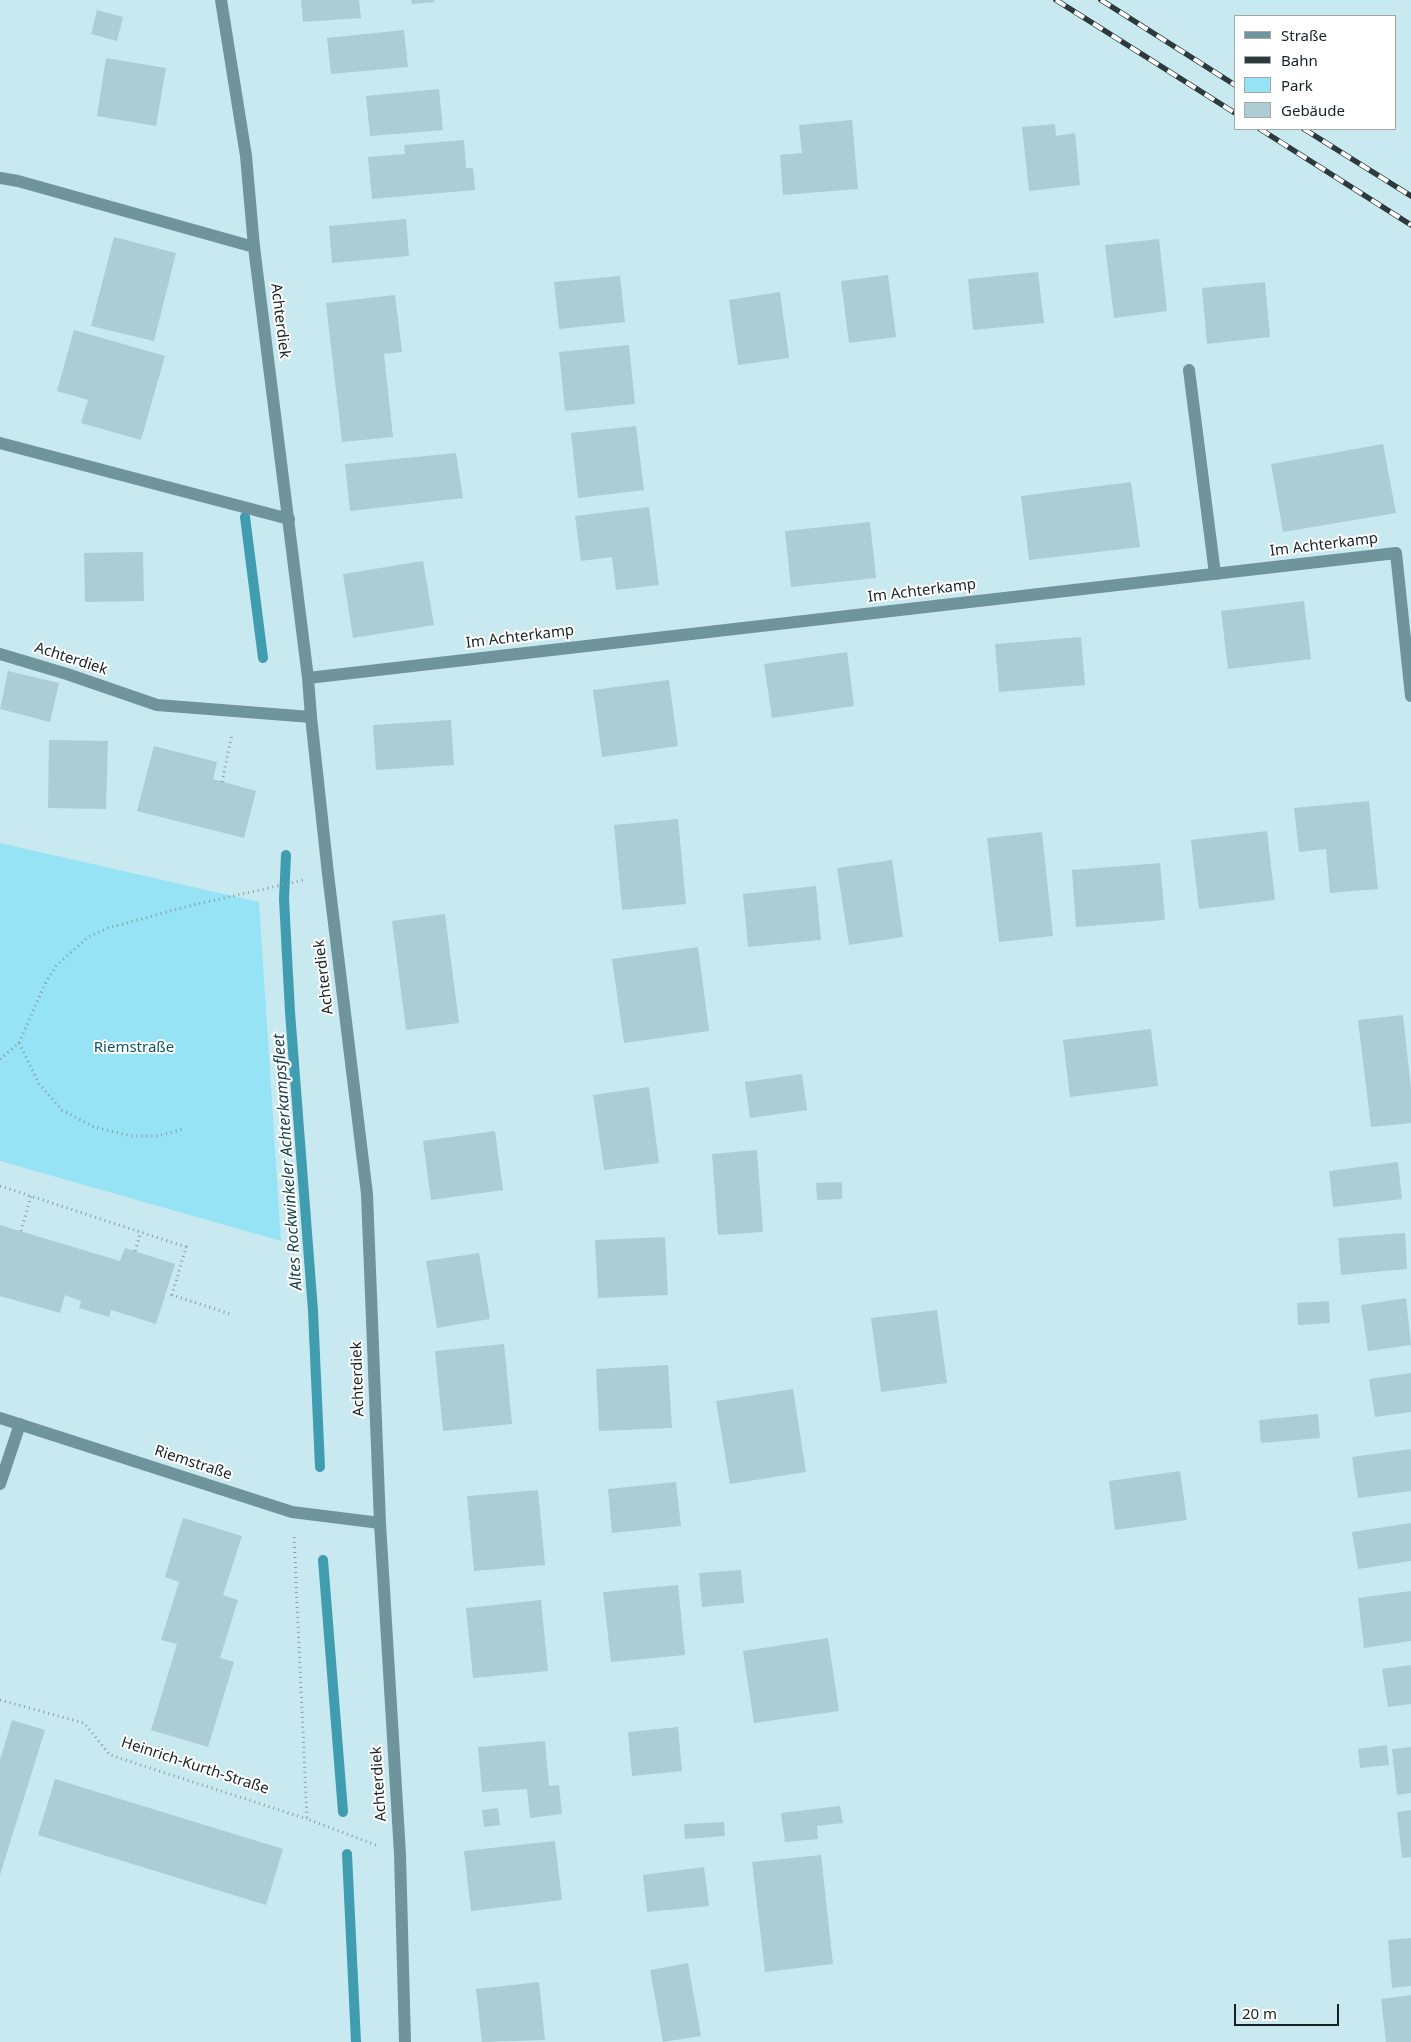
<!DOCTYPE html>
<html>
<head>
<meta charset="utf-8">
<style>
	body { margin:0 }
	#map { position:relative; width:1411px; height:2042px; overflow:hidden; background:#c9e9f1; font-family:"Noto Sans",sans-serif }
	canvas { display:block }
	.legend { position:absolute; left:1234px; top:15px; width:162px; height:115px; box-sizing:border-box; background:#fff; border:1px solid #a2a7a8; margin:0; padding:6px 9px; list-style:none; font-size:15px; color:#162225 }
	.legend li { display:flex; align-items:center; gap:10px; height:25px }
	.legend b { width:25px; border:1px solid #a2a7a8 }
	.scale { position:absolute; left:1234px; top:2004px; width:105px; height:22px; box-sizing:border-box; border:2px solid #162225; border-top:0; padding-left:6px; font-size:15px; line-height:18px; white-space:nowrap; color:#162225; -webkit-text-stroke:4px #fff; paint-order:stroke }
</style>
</head>
<body>
<div id="map">
<canvas width="1411" height="2042"></canvas>
<ul class="legend">
<li><b style="height:6px;background:#70949c"></b>Straße</li>
<li><b style="height:6px;background:#2c3a3e"></b>Bahn</li>
<li><b style="height:14px;background:#95e3f4"></b>Park</li>
<li><b style="height:14px;background:#adcdd4"></b>Gebäude</li>
</ul>
<div class="scale">20 m</div>
</div>
<script>
const ctx = document.querySelector('canvas').getContext('2d');
ctx.lineJoin = 'round';
function fill(path, color) {
  ctx.fillStyle = color;
  ctx.fill(path, 'evenodd');
}
function strokePath(path, color, width, dash) {
  ctx.strokeStyle = color;
  ctx.lineWidth = width;
  ctx.lineCap = dash ? 'butt' : 'round';
  ctx.setLineDash(dash || []);
  ctx.stroke(path);
}
function write(font, color, halo, rows, align = 'center') {
  ctx.font = font + ' "Noto Sans",sans-serif';
  ctx.lineWidth = 4;
  ctx.setLineDash([]);
  ctx.textBaseline = 'middle';
  ctx.strokeStyle = halo;
  ctx.fillStyle = color;
  for (const [text, x, y, turn = 0] of rows) {
    ctx.save();
    ctx.translate(x, y);
    ctx.rotate((+turn || 0) * Math.PI / 180);
    ctx.textAlign = isNaN(turn) ? turn : align;
    if (halo) ctx.strokeText(text, 0, 0);
    ctx.fillText(text, 0, 0);
    ctx.restore();
  }
}
fill(new Path2D(`
	M 0,843 L 259,902 L 281,1241 L 0,1161 Z`), '#95e3f4');
strokePath(new Path2D(`
	M 245,517 L 263,658
	M 286,855 L 284,899 L 290,1012 L 313,1311 L 320,1467
	M 323,1560 L 343,1812
	M 347,1854 L 356,2042`), '#3f9daf', 10);
fill(new Path2D(`
	M 301,0 L 359,0 L 361,18 L 303,22 Z
	M 411,0 L 434,0 L 434,2 L 412,4 Z
	M 97,10 L 123,17 L 117,41 L 91,34 Z
	M 404,30 L 408,67 L 331,74 L 327,38 Z
	M 106,58 L 166,68 L 156,126 L 97,116 Z
	M 439,89 L 443,130 L 370,136 L 366,96 Z
	M 852,120 L 858,189 L 783,195 L 780,155 L 802,153 L 799,125 Z
	M 1055,124 L 1056,136 L 1075,133 L 1080,185 L 1029,191 L 1022,127 Z
	M 464,140 L 466,168 L 473,168 L 475,190 L 372,199 L 368,157 L 405,154 L 404,145 Z
	M 406,219 L 409,256 L 332,263 L 329,226 Z
	M 114,237 L 176,253 L 154,341 L 91,326 Z
	M 1159,239 L 1167,311 L 1114,318 L 1105,245 Z
	M 1038,272 L 1044,323 L 973,330 L 968,279 Z
	M 888,275 L 896,337 L 849,343 L 841,281 Z
	M 620,276 L 625,322 L 559,329 L 554,282 Z
	M 1265,282 L 1270,337 L 1207,344 L 1202,288 Z
	M 780,292 L 789,358 L 738,365 L 729,300 Z
	M 395,295 L 402,352 L 384,354 L 393,437 L 342,442 L 326,303 Z
	M 74,330 L 165,356 L 141,440 L 81,423 L 88,400 L 57,391 Z
	M 629,345 L 635,404 L 565,411 L 559,352 Z
	M 636,426 L 644,490 L 578,498 L 571,433 Z
	M 1383,444 L 1396,513 L 1283,532 L 1271,464 Z
	M 456,453 L 463,498 L 350,511 L 345,464 Z
	M 1131,482 L 1140,547 L 1029,560 L 1021,496 Z
	M 649,507 L 659,585 L 616,590 L 612,557 L 581,561 L 575,516 Z
	M 870,522 L 876,578 L 791,587 L 785,531 Z
	M 143,552 L 144,601 L 85,602 L 84,553 Z
	M 423,561 L 434,625 L 353,638 L 343,574 Z
	M 1304,601 L 1311,659 L 1228,669 L 1221,611 Z
	M 1081,637 L 1085,685 L 999,692 L 995,644 Z
	M 847,652 L 854,706 L 772,718 L 764,664 Z
	M 8,671 L 59,683 L 50,722 L 0,709 Z
	M 669,680 L 678,746 L 602,757 L 593,690 Z
	M 451,720 L 454,765 L 376,770 L 373,725 Z
	M 49,740 L 108,741 L 106,809 L 48,808 Z
	M 154,746 L 217,762 L 213,779 L 256,791 L 244,838 L 137,811 Z
	M 1369,801 L 1378,889 L 1330,893 L 1326,849 L 1299,852 L 1294,808 Z
	M 678,819 L 686,904 L 622,910 L 614,825 Z
	M 1267,831 L 1275,900 L 1199,909 L 1191,840 Z
	M 1042,832 L 1053,936 L 999,942 L 987,838 Z
	M 892,860 L 903,937 L 849,945 L 837,868 Z
	M 1160,863 L 1165,920 L 1076,927 L 1072,870 Z
	M 816,886 L 821,940 L 748,947 L 743,894 Z
	M 445,914 L 459,1023 L 406,1030 L 392,921 Z
	M 698,947 L 709,1031 L 624,1043 L 612,959 Z
	M 1403,1015 L 1411,1089 L 1411,1123 L 1371,1127 L 1358,1020 Z
	M 1151,1029 L 1158,1086 L 1070,1097 L 1063,1040 Z
	M 802,1074 L 807,1110 L 750,1118 L 745,1082 Z
	M 649,1087 L 659,1163 L 604,1170 L 593,1095 Z
	M 495,1131 L 503,1190 L 431,1200 L 423,1141 Z
	M 757,1150 L 763,1232 L 718,1235 L 712,1154 Z
	M 1398,1162 L 1402,1199 L 1333,1207 L 1329,1171 Z
	M 842,1182 L 842,1199 L 817,1200 L 816,1183 Z
	M 0,1225 L 120,1261 L 125,1248 L 175,1264 L 156,1324 L 111,1310 L 109,1317 L 79,1308 L 81,1301 L 65,1295 L 60,1313 L 0,1296 Z
	M 1405,1233 L 1407,1269 L 1341,1275 L 1338,1238 Z
	M 665,1237 L 668,1295 L 598,1298 L 595,1240 Z
	M 479,1253 L 490,1319 L 437,1328 L 426,1261 Z
	M 1406,1298 L 1411,1345 L 1368,1351 L 1361,1305 Z
	M 1329,1301 L 1330,1323 L 1298,1325 L 1297,1303 Z
	M 937,1310 L 947,1383 L 881,1392 L 871,1318 Z
	M 504,1344 L 512,1424 L 443,1431 L 435,1351 Z
	M 668,1365 L 672,1428 L 599,1431 L 596,1369 Z
	M 1411,1373 L 1411,1412 L 1375,1417 L 1369,1379 Z
	M 793,1389 L 806,1472 L 730,1484 L 716,1401 Z
	M 1318,1414 L 1320,1438 L 1261,1443 L 1259,1420 Z
	M 1411,1449 L 1411,1491 L 1358,1498 L 1352,1457 Z
	M 1180,1471 L 1187,1520 L 1115,1530 L 1109,1481 Z
	M 676,1482 L 681,1526 L 612,1533 L 608,1489 Z
	M 538,1490 L 545,1565 L 474,1571 L 467,1496 Z
	M 183,1518 L 242,1536 L 223,1595 L 238,1600 L 220,1658 L 234,1662 L 208,1747 L 151,1730 L 177,1644 L 161,1640 L 179,1582 L 165,1577 Z
	M 1411,1523 L 1411,1561 L 1358,1569 L 1352,1532 Z
	M 741,1570 L 744,1603 L 702,1607 L 699,1573 Z
	M 678,1585 L 685,1655 L 611,1662 L 603,1592 Z
	M 1411,1591 L 1411,1641 L 1364,1648 L 1358,1598 Z
	M 541,1600 L 548,1671 L 473,1678 L 466,1608 Z
	M 828,1638 L 839,1711 L 754,1723 L 743,1651 Z
	M 1411,1665 L 1411,1704 L 1388,1707 L 1382,1669 Z
	M 12,1720 L 45,1730 L 0,1875 L 0,1760 Z
	M 678,1727 L 682,1771 L 632,1776 L 628,1732 Z
	M 545,1741 L 549,1786 L 559,1785 L 562,1814 L 530,1818 L 527,1789 L 482,1792 L 478,1747 Z
	M 1387,1745 L 1389,1765 L 1360,1768 L 1358,1749 Z
	M 1411,1747 L 1411,1793 L 1397,1795 L 1392,1749 Z
	M 55,1779 L 283,1849 L 266,1905 L 38,1835 Z
	M 840,1806 L 843,1823 L 817,1826 L 818,1839 L 785,1842 L 781,1813 Z
	M 498,1808 L 500,1825 L 484,1827 L 482,1810 Z
	M 1411,1810 L 1411,1857 L 1402,1858 L 1397,1812 Z
	M 724,1822 L 725,1836 L 685,1839 L 684,1824 Z
	M 555,1841 L 562,1900 L 471,1911 L 464,1851 Z
	M 821,1855 L 833,1964 L 765,1972 L 752,1862 Z
	M 704,1867 L 709,1906 L 647,1912 L 643,1875 Z
	M 1411,1938 L 1411,1986 L 1392,1988 L 1388,1940 Z
	M 688,1963 L 701,2036 L 663,2042 L 650,1970 Z
	M 539,1982 L 545,2040 L 482,2042 L 476,1989 Z
	M 1411,1995 L 1411,2042 L 1386,2042 L 1381,1999 Z`), '#adcdd4');
strokePath(new Path2D(`
	M 222,782 L 232,734
	M 19,1043 L 39,1084 L 62,1110 L 94,1127 L 131,1136 L 158,1136 L 183,1129
	M 0,1059 L 19,1043 L 45,984 L 56,966 L 88,937 L 108,928 L 193,905 L 304,880
	M 0,1186 L 186,1247 L 172,1295 L 230,1314
	M 21,1231 L 31,1196
	M 135,1251 L 141,1232
	M 294,1537 L 307,1819 L 376,1845
	M 0,1700 L 84,1723 L 110,1755 L 307,1819`), '#859ea4', 3, [1, 4]);
strokePath(new Path2D(`
	M 0,178 L 18,181 L 254,247
	M 1189,370 L 1215,574
	M 0,443 L 289,519
	M 0,654 L 67,674 L 157,705 L 311,717`), '#70949c', 12);
strokePath(new Path2D(`
	M 221,0 L 246,156 L 254,247 L 308,678 L 311,717 L 328,874 L 367,1194 L 380,1523 L 400,1854 L 405,2042
	M 308,678 L 1396,553 L 1411,696
	M 0,1418 L 292,1512 L 380,1523
	M 0,1484 L 20,1424`), '#70949c', 12);
const rail = new Path2D(`
	M 1056,0 L 1235,113
	M 1101,0 L 1235,85
	M 1260,129 L 1411,225
	M 1304,129 L 1411,196`);
strokePath(rail, '#2c3a3e', 5.5);
strokePath(rail, '#fff', 4, [11]);
write('15px', '#162225', '#fff', [
	["Achterdiek",280,321,83],
	["Im Achterkamp",1324,545,-7],
	["Im Achterkamp",922,591,-7],
	["Im Achterkamp",520,637,-7],
	["Achterdiek",71,659,18],
	["Achterdiek",324,977,-97],
	["Achterdiek",358,1379,-92],
	["Riemstraße",193,1463,18],
	["Heinrich-Kurth-Straße",195,1766,18],
	["Achterdiek",379,1784,-94]
]);
write('15px', '#065966', '#fff', [
	["Riemstraße",134,1048]
]);
write('italic 16px', '#18424b', '#fff', [
	["Altes Rockwinkeler Achterkampsfleet",288,1162,-94]
]);
</script>
</body>
</html>
